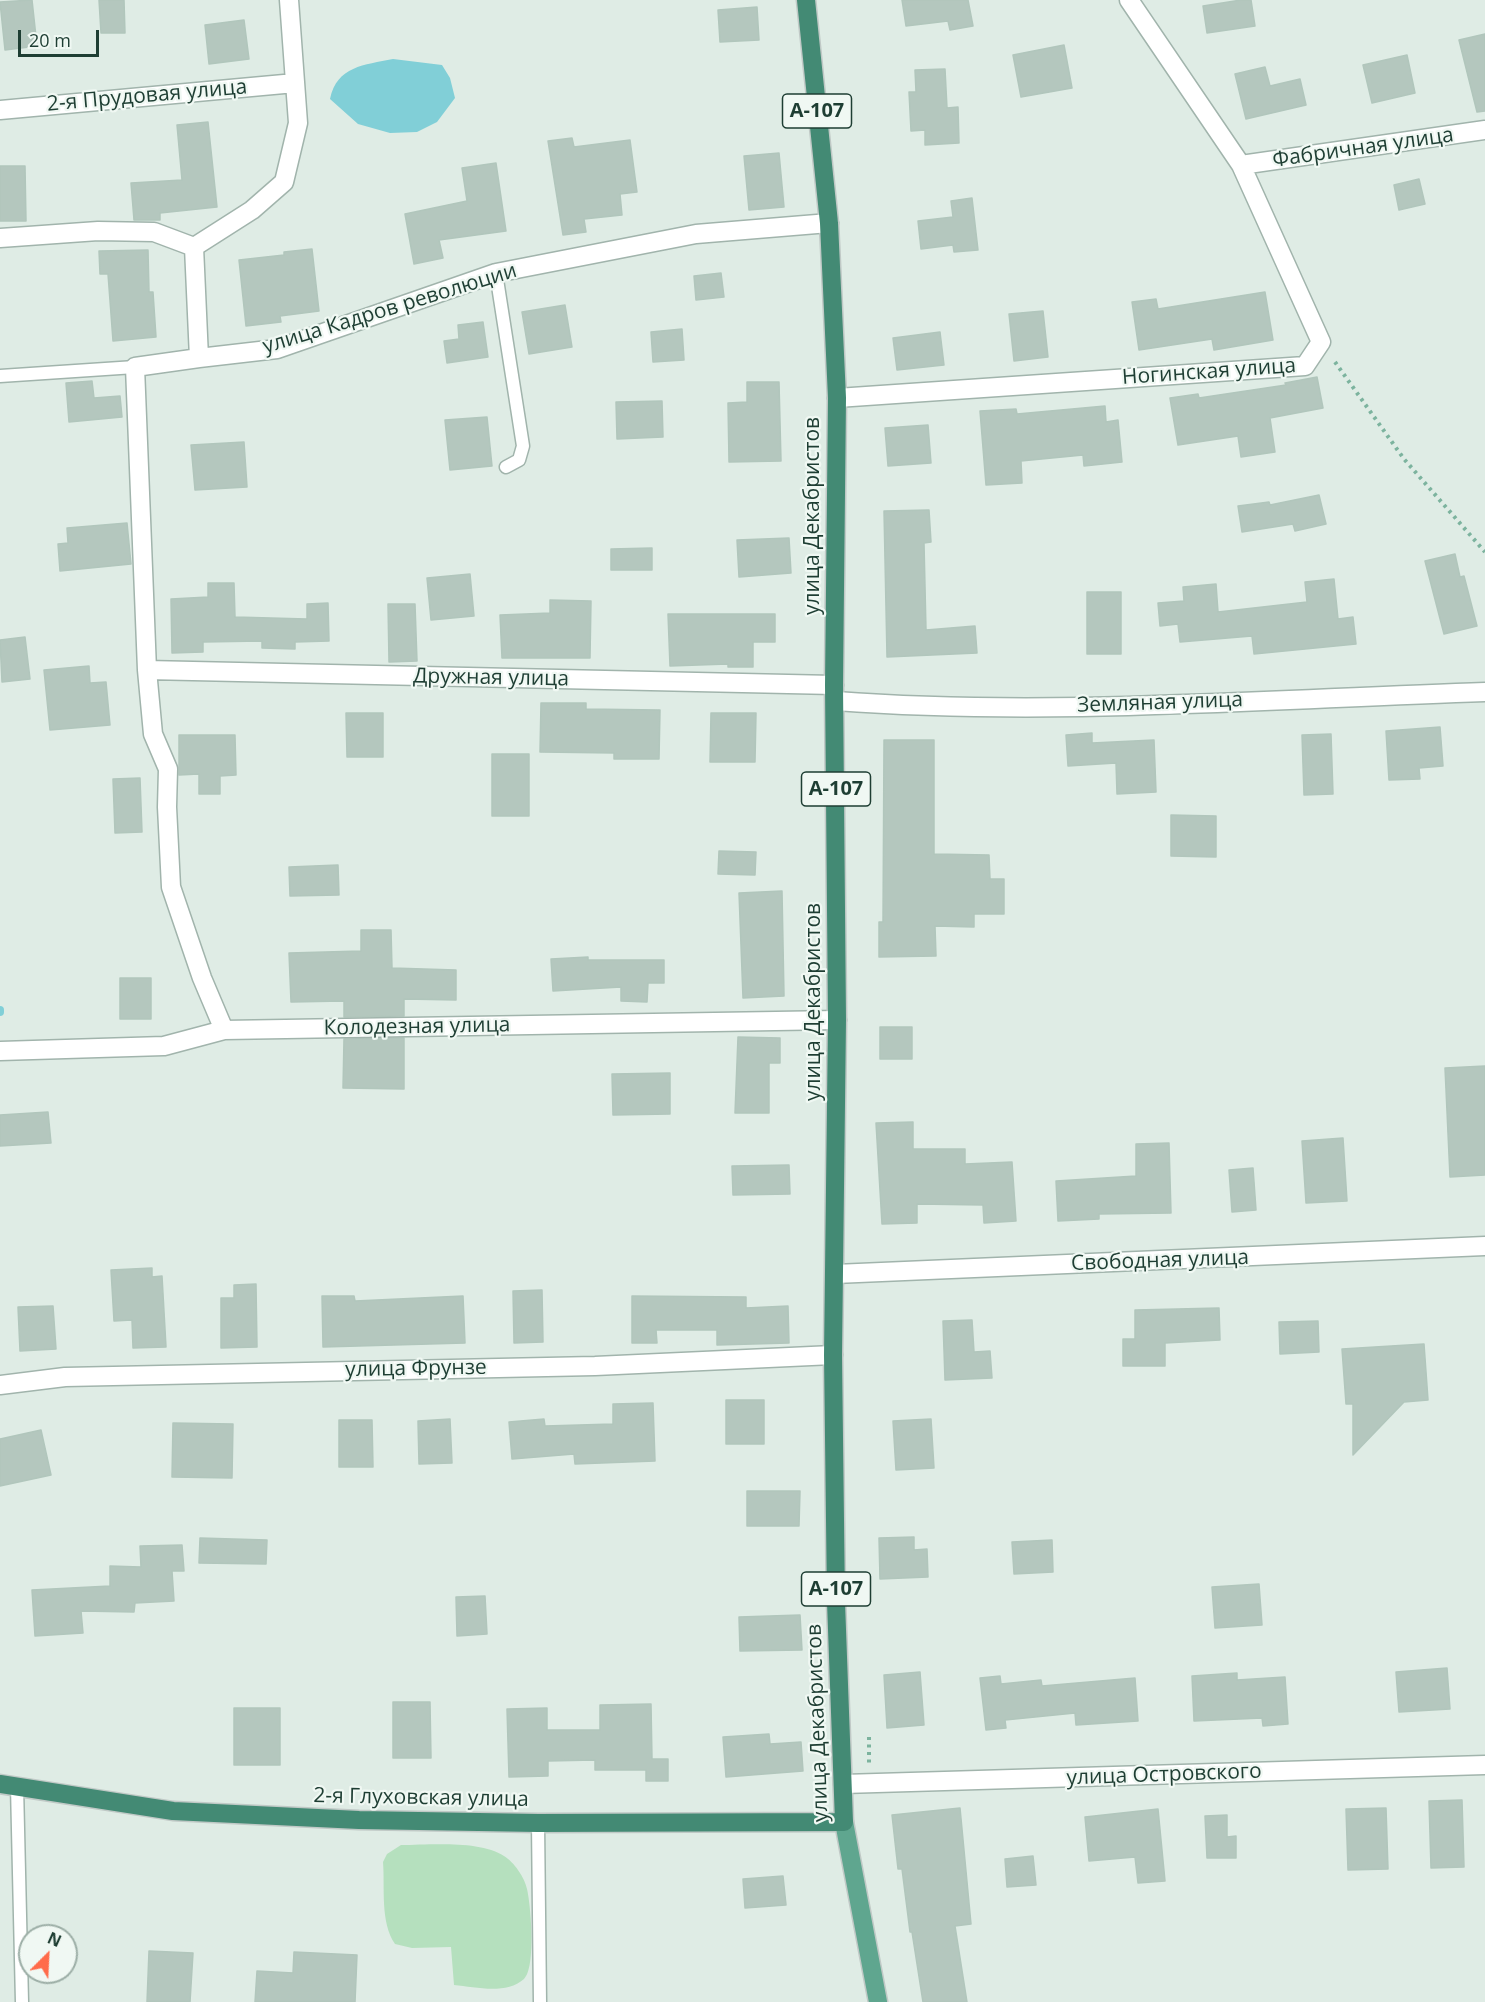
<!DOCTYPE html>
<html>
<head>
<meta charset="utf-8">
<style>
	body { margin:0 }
	#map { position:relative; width:1485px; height:2002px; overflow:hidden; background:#dfece5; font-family:"Open Sans",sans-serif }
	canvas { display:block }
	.north { position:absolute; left:18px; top:1924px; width:60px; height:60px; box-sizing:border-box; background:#f0f8f3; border:2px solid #9caea6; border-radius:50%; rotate:24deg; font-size:16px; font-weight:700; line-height:24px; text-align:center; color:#1e3e33 }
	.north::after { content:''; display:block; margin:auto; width:21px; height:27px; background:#ff6b4a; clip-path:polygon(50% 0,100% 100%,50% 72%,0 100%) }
	.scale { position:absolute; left:18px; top:30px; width:81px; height:27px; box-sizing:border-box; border:3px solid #1e3e33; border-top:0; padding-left:8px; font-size:18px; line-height:21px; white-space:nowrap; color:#1e3e33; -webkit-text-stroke:4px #f0f8f3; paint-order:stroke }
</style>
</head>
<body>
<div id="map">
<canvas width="1485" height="2002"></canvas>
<div class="north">N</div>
<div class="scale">20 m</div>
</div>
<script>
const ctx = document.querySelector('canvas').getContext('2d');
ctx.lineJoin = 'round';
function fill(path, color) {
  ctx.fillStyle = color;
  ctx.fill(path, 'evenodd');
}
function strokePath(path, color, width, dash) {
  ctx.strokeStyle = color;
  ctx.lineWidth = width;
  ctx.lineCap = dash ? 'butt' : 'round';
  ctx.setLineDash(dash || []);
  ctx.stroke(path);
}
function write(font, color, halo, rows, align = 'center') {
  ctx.font = font + ' "Open Sans",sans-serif';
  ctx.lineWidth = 4.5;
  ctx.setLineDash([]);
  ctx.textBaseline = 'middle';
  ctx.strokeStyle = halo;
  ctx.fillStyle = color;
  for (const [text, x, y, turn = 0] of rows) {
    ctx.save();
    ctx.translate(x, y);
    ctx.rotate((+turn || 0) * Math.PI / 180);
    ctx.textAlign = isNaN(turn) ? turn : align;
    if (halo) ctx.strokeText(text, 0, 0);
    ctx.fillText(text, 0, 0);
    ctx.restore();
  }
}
fill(new Path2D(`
	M 401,1845 C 429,1845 480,1840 504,1856 C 514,1862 525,1878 527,1889 C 531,1906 536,1968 524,1979 C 506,1995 476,1987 454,1985 L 451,1947 L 412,1948 L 395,1944 C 380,1922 385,1888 383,1862 L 387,1854 Z`), '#b5e0be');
fill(new Path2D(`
	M 393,59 L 442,65 L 450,78 L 455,98 L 437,122 L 417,132 L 390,133 L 358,124 L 330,99 C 337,66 364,65 393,59 Z`), '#81cfd7');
strokePath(new Path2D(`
	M 0,1010 L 0,1012`), '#81cfd7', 8);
const building = new Path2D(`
	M 32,0 L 37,46 L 5,50 L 0,2 Z
	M 99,0 L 124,0 L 125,33 L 101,33 Z
	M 902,0 L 968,0 L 973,26 L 950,30 L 948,21 L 906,26 Z
	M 1241,0 L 1251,0 L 1255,26 L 1207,33 L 1203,6 Z
	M 757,7 L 759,40 L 720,42 L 718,10 Z
	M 244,20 L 249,59 L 209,64 L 205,25 Z
	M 1485,34 L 1485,111 L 1477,112 L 1459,40 Z
	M 1064,45 L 1072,88 L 1021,97 L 1013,55 Z
	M 1407,55 L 1415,93 L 1372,103 L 1363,65 Z
	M 1265,67 L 1270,86 L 1300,79 L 1306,105 L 1246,119 L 1235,74 Z
	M 945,69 L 947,108 L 958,107 L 959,143 L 925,145 L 925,130 L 911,131 L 909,92 L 916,92 L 915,70 Z
	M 208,122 L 217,207 L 160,213 L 160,220 L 134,220 L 131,183 L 182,180 L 177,125 Z
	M 572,138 L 574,147 L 630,140 L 637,192 L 620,194 L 622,215 L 584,219 L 586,232 L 563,235 L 548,141 Z
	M 779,153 L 784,207 L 749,210 L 744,156 Z
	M 496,163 L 506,231 L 439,240 L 443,258 L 414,264 L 405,214 L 467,201 L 462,168 Z
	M 0,166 L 25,166 L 26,221 L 0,221 Z
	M 1419,179 L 1425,204 L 1399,210 L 1394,185 Z
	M 972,198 L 978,250 L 954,252 L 953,245 L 921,249 L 918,221 L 953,217 L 951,201 Z
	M 312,249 L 319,311 L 280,316 L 281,322 L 246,326 L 239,260 L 284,255 L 284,252 Z
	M 148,250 L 149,292 L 153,292 L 156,337 L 113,341 L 108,274 L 100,274 L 99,251 Z
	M 721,273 L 724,297 L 696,300 L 694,276 Z
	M 1265,292 L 1273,340 L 1214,350 L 1212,339 L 1139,350 L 1132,302 L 1156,299 L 1158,309 Z
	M 565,305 L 572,347 L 529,354 L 522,312 Z
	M 1043,311 L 1048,357 L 1014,361 L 1009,314 Z
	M 483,322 L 488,357 L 447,363 L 444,341 L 459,339 L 458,325 Z
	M 682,329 L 684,360 L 653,362 L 651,332 Z
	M 940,332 L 944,365 L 897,370 L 893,338 Z
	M 1317,377 L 1323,408 L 1270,418 L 1275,452 L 1241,457 L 1238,436 L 1178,445 L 1170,398 L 1198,394 L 1199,398 L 1286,385 L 1285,383 Z
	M 92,381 L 94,398 L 120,396 L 122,417 L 69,422 L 66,383 Z
	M 747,382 L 779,382 L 781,461 L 729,462 L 728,403 L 747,402 Z
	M 662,401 L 663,437 L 617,439 L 616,402 Z
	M 1105,406 L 1106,422 L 1118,420 L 1122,462 L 1084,466 L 1083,455 L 1021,461 L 1022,483 L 986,485 L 980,411 L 1016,409 L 1017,414 Z
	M 487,417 L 492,466 L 450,470 L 445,420 Z
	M 928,425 L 931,463 L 888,466 L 885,428 Z
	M 244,442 L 247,487 L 195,490 L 191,445 Z
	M 1319,495 L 1326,524 L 1295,531 L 1293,524 L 1242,532 L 1238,506 L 1269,502 L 1270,505 Z
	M 929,510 L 931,542 L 924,543 L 926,630 L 975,626 L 977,653 L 887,657 L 884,511 Z
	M 127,523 L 131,564 L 60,571 L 58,544 L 68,543 L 67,528 Z
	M 789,538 L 791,573 L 739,577 L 737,540 Z
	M 652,548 L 652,570 L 611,570 L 611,549 Z
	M 1455,554 L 1460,577 L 1464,576 L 1477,626 L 1444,634 L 1425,561 Z
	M 470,574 L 474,616 L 431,620 L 427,578 Z
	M 1334,579 L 1338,619 L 1353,617 L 1356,644 L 1254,654 L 1252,636 L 1180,642 L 1178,624 L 1160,626 L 1158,603 L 1184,601 L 1183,587 L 1216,584 L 1218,612 L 1307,602 L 1305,582 Z
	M 208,583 L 234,583 L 235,617 L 307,619 L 307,604 L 328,603 L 329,641 L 295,642 L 295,649 L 262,648 L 262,641 L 203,642 L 203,652 L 172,653 L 171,599 L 208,597 Z
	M 1087,592 L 1121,592 L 1121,654 L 1087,654 Z
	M 550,600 L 591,601 L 590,658 L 502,658 L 500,615 L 550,613 Z
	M 388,604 L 415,604 L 417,661 L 389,662 Z
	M 668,614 L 775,614 L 775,642 L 753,642 L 753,667 L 728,667 L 728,664 L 670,666 Z
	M 25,637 L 30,679 L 2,682 L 0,640 Z
	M 89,666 L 90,683 L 106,682 L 110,725 L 50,730 L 44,670 Z
	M 541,703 L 586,703 L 586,709 L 660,710 L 659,759 L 614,759 L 614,753 L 540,752 Z
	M 346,713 L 383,713 L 383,757 L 347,757 Z
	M 711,713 L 756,713 L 755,762 L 710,762 Z
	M 1440,727 L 1443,766 L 1419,768 L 1420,779 L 1389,780 L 1386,731 Z
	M 1092,733 L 1092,743 L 1154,740 L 1156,792 L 1117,794 L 1116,763 L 1068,766 L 1066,735 Z
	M 1331,734 L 1333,794 L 1304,795 L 1302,735 Z
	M 179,735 L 235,735 L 236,775 L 220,776 L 220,794 L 199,794 L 199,774 L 179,775 Z
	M 884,740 L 934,740 L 934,854 L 989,855 L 990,879 L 1004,879 L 1004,914 L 974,914 L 974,927 L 935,926 L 936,956 L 879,957 L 879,922 L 883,922 Z
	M 492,754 L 529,754 L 529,816 L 492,816 Z
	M 140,778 L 142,832 L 115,833 L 113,779 Z
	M 1171,815 L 1216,816 L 1216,857 L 1171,856 Z
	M 719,851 L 756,852 L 755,875 L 718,874 Z
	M 338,865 L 339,895 L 290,896 L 289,867 Z
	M 782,891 L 784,996 L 743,998 L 739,893 Z
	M 361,930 L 391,930 L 392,968 L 456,970 L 456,1000 L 404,999 L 404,1016 L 344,1017 L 344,1001 L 291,1002 L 289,953 L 361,951 Z
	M 588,957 L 588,960 L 664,960 L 664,983 L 648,983 L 647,1002 L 621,1001 L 621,987 L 553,991 L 551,959 Z
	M 120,978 L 151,978 L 151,1019 L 120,1019 Z
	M 880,1027 L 912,1027 L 912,1059 L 880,1059 Z
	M 738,1037 L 780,1038 L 780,1063 L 769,1063 L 769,1113 L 735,1113 Z
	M 404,1038 L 404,1089 L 343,1088 L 344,1039 Z
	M 1485,1066 L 1485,1175 L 1450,1177 L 1445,1068 Z
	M 670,1073 L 670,1114 L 613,1115 L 612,1074 Z
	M 48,1112 L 51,1143 L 0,1146 L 0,1115 Z
	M 913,1122 L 913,1149 L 965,1149 L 965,1164 L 1012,1162 L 1016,1221 L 984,1223 L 983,1205 L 917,1204 L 917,1223 L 882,1224 L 876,1123 Z
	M 1343,1138 L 1347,1201 L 1306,1203 L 1302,1141 Z
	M 1169,1143 L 1171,1213 L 1099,1214 L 1099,1219 L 1058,1221 L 1056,1181 L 1136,1176 L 1136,1144 Z
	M 789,1165 L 790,1194 L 733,1195 L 732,1166 Z
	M 1253,1168 L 1256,1210 L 1232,1212 L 1229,1170 Z
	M 152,1268 L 152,1277 L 162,1276 L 166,1347 L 133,1348 L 132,1320 L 114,1321 L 111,1270 Z
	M 256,1284 L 257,1347 L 221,1348 L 221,1298 L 234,1298 L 234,1285 Z
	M 542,1290 L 543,1342 L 514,1343 L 513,1291 Z
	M 322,1296 L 354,1296 L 355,1301 L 463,1296 L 465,1343 L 323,1347 Z
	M 632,1296 L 746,1297 L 746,1308 L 788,1306 L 789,1343 L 717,1345 L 717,1330 L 656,1330 L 657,1343 L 632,1343 Z
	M 53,1306 L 56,1349 L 20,1351 L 18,1307 Z
	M 1219,1308 L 1220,1340 L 1165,1343 L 1165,1366 L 1123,1366 L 1123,1339 L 1135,1339 L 1135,1310 Z
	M 972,1320 L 974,1352 L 990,1351 L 992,1378 L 945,1380 L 943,1321 Z
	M 1318,1321 L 1319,1352 L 1280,1354 L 1279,1322 Z
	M 1424,1344 L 1428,1400 L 1404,1402 L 1353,1455 L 1353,1404 L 1346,1404 L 1342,1349 Z
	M 726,1400 L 764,1400 L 764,1444 L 726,1444 Z
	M 653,1403 L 655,1461 L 575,1464 L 574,1454 L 512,1459 L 509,1422 L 544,1419 L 545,1426 L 613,1424 L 613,1404 Z
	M 450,1419 L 452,1463 L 419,1464 L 418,1421 Z
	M 931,1419 L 934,1468 L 896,1470 L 893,1421 Z
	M 339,1420 L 372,1420 L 373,1467 L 339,1467 Z
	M 173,1423 L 233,1424 L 232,1478 L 172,1477 Z
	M 41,1430 L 51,1475 L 0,1486 L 0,1439 Z
	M 747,1491 L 800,1491 L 799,1526 L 747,1526 Z
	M 914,1537 L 914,1550 L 927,1549 L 928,1577 L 880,1579 L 879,1538 Z
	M 200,1538 L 267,1540 L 266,1564 L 199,1563 Z
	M 1052,1540 L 1053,1572 L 1014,1574 L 1012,1542 Z
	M 182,1545 L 184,1571 L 172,1571 L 174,1601 L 135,1603 L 134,1612 L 81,1611 L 83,1633 L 35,1636 L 32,1590 L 110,1586 L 110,1566 L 141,1567 L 140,1546 Z
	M 1259,1584 L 1262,1625 L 1215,1628 L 1212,1587 Z
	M 485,1596 L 487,1634 L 457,1636 L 456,1597 Z
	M 800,1615 L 802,1650 L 740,1651 L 739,1617 Z
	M 1447,1668 L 1450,1709 L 1399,1712 L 1396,1672 Z
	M 920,1672 L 924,1725 L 887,1728 L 884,1675 Z
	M 1237,1673 L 1237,1680 L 1285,1677 L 1288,1724 L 1263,1726 L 1262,1718 L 1194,1721 L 1192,1676 Z
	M 1000,1676 L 1001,1684 L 1041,1680 L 1042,1686 L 1135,1678 L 1138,1721 L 1076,1725 L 1075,1713 L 1005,1720 L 1006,1728 L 986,1730 L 980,1678 Z
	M 393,1702 L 430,1702 L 431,1758 L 393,1758 Z
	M 651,1704 L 652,1759 L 668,1759 L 668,1781 L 646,1781 L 646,1770 L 595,1770 L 595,1760 L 548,1761 L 548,1776 L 509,1777 L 507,1709 L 547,1708 L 547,1730 L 600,1730 L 600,1705 Z
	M 234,1708 L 280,1708 L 280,1765 L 234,1765 Z
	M 769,1734 L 770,1744 L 801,1742 L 803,1771 L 726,1777 L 723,1737 Z
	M 1462,1800 L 1464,1867 L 1431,1868 L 1429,1801 Z
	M 960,1808 L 971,1924 L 955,1926 L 967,2002 L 923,2002 L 912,1932 L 910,1932 L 902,1869 L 898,1869 L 892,1815 Z
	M 1386,1808 L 1388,1869 L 1348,1870 L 1346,1809 Z
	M 1158,1809 L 1165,1881 L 1138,1883 L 1135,1857 L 1089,1861 L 1085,1817 Z
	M 1227,1815 L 1227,1837 L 1236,1836 L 1236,1858 L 1207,1858 L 1205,1816 Z
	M 1033,1856 L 1036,1885 L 1007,1887 L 1005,1859 Z
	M 783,1876 L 786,1905 L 745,1908 L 743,1879 Z
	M 149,1951 L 193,1953 L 190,2002 L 147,2002 Z
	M 294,1952 L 357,1955 L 355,2002 L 255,2002 L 257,1971 L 293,1973 Z`);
fill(building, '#b4c7be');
strokePath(building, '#b1c6bc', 1.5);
const service = new Path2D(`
	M 496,273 L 523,446 L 519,460 L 506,467
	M 0,376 L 135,367
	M 17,1786 L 22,2002
	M 538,1823 L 540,2002`);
const minor = new Path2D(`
	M 0,110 L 295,83
	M 1241,165 L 1485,130
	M 0,238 L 98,231 L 154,232 L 194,247
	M 199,358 L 277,349 L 496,273 L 696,234 L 829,223
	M 837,398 L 1305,366 L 1321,342 L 1241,165 L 1129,0
	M 147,670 L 834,685
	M 836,701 C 1049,717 1271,699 1485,692
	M 224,1030 L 202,978 L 171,887 L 167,807 L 168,769 L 153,734 L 147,670 L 135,367 L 199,358 L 194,247 L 252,210 L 284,182 L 298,123 L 289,0
	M 0,1051 L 164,1046 L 224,1030 L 837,1020
	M 835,1274 L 1485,1246
	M 0,1385 L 65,1377 L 595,1366 L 833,1355
	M 843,1784 L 1485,1765`);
const primary = new Path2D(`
	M 844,1822 L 878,2002`);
const trunk = new Path2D(`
	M 0,1784 L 173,1811 L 359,1820 L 538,1823 L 844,1822 L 836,1602 L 833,1355 L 837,1020 L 834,685 L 837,398 L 829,223 L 806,0`);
strokePath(service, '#a1b4ac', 15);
strokePath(minor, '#a1b4ac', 21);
strokePath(primary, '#c0c9c6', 21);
strokePath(trunk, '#c0c9c6', 21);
strokePath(new Path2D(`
	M 1335,362 L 1404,459 L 1485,552
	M 869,1737 L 869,1763`), '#7cb39e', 4, [3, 4.5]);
strokePath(service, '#fff', 12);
strokePath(minor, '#fff', 18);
strokePath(primary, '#5fa68f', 18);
strokePath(trunk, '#438a74', 18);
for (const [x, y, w] of [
	[817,111,69],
	[836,789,69],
	[836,1589,69]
]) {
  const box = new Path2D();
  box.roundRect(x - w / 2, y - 17, w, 34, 4.5);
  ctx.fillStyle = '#f0f8f3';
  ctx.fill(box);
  strokePath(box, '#1e3e33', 1.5);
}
write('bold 20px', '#1e3e33', null, [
	["А-107",817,111],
	["А-107",836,789],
	["А-107",836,1589]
]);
write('21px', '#1e3e33', '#f0f8f3', [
	["2-я Прудовая улица",147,96,-5],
	["Фабричная улица",1363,148,-8],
	["улица Кадров революции",390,309,-17],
	["Ногинская улица",1209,372,-4],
	["улица Декабристов",813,516,-90],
	["Дружная улица",491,678,1],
	["Земляная улица",1160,703,-2],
	["улица Декабристов",814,1002,-90],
	["Колодезная улица",417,1027,-1],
	["Свободная улица",1160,1261,-2],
	["улица Фрунзе",416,1369,-1],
	["улица Декабристов",818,1723,-92],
	["улица Островского",1164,1775,-2],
	["2-я Глуховская улица",421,1798,1]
]);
</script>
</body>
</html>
